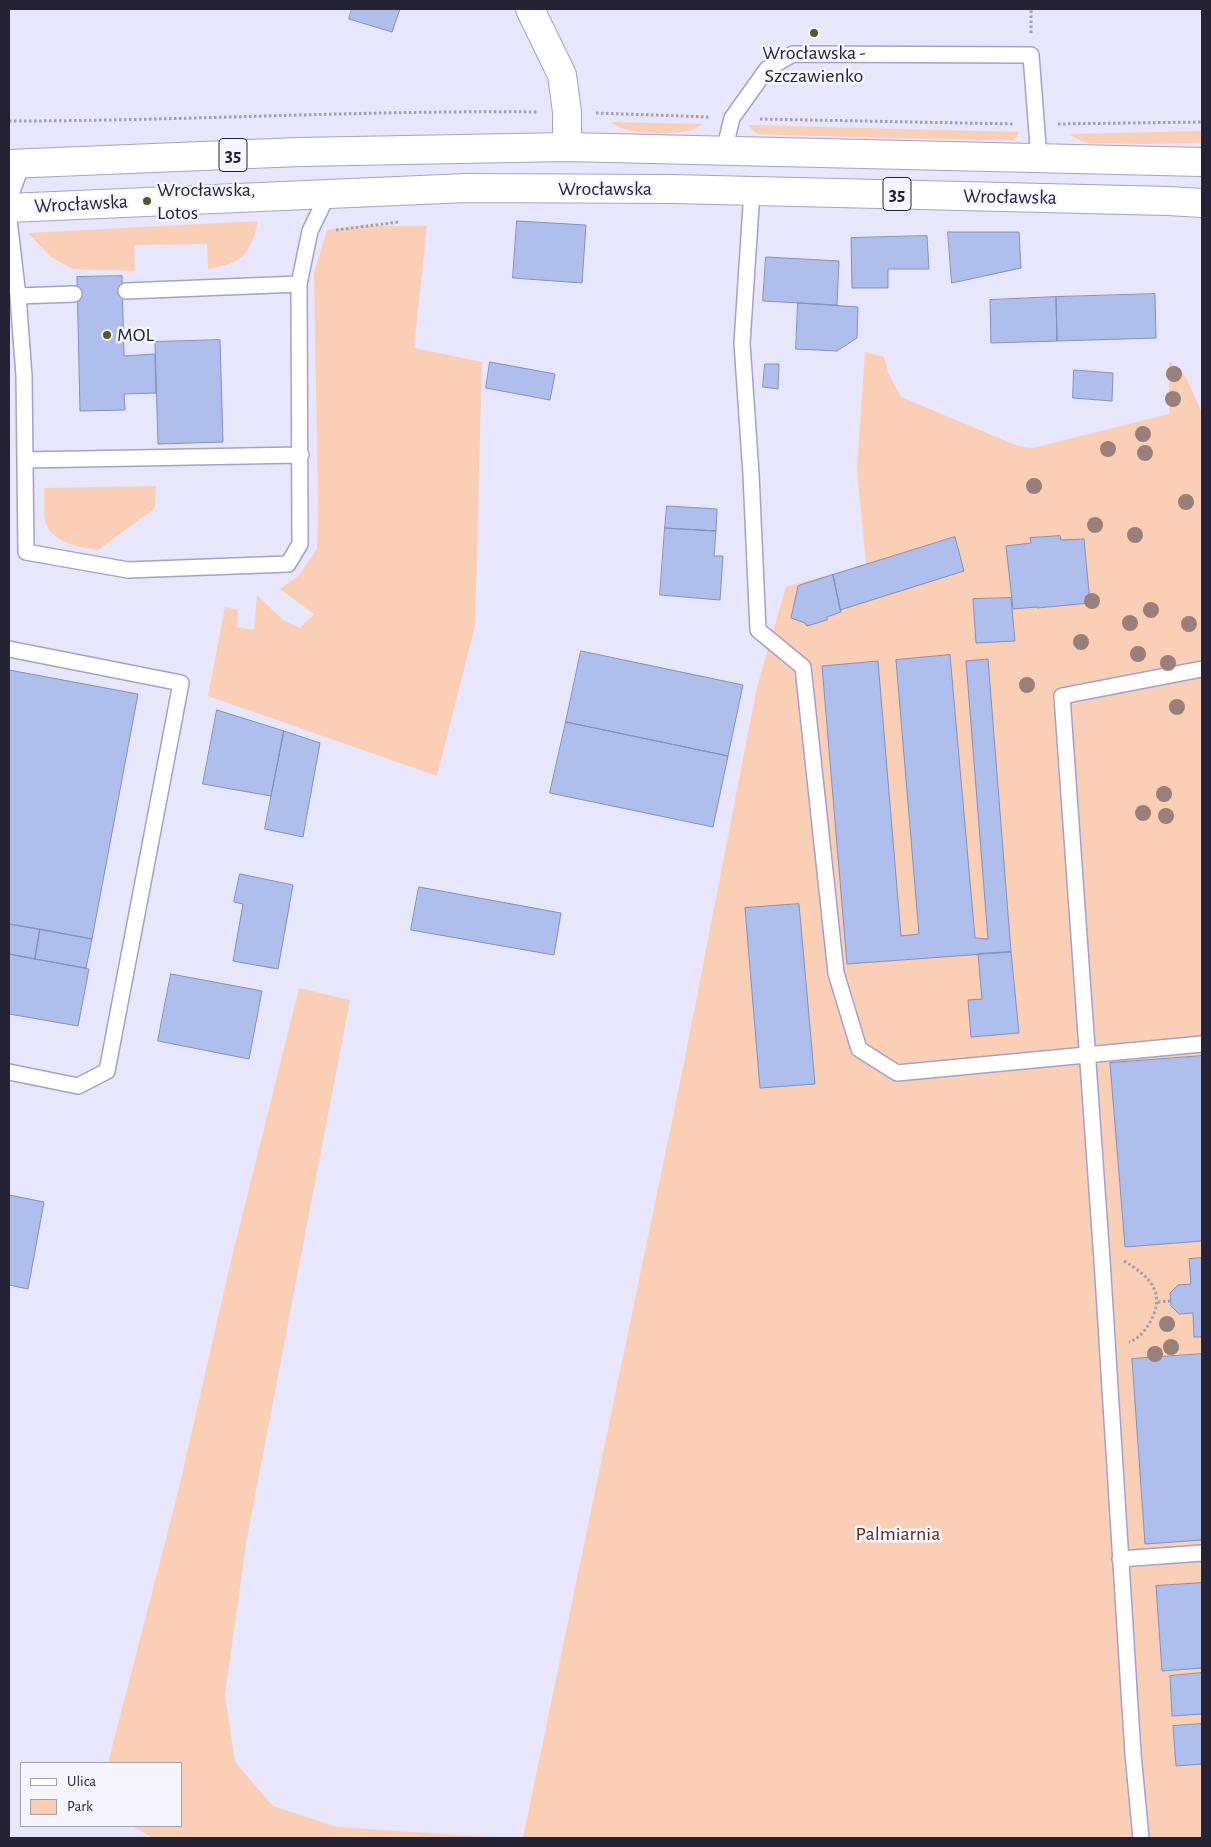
<!DOCTYPE html>
<html>
<head>
<meta charset="utf-8">
<style>
	body { margin:0 }
	#map { position:relative; width:1211px; height:1847px; overflow:hidden; background:#e8e6fa; font-family:"Alegreya Sans",sans-serif }
	canvas { display:block }
	.frame { position:absolute; inset:0; border:10px solid #252235; pointer-events:none }
	.legend { position:absolute; left:20px; top:1762px; width:162px; height:65px; box-sizing:border-box; background:#f5f4ff; border:1px solid #a2a0ae; margin:0; padding:6px 9px; list-style:none; font-size:15px; color:#252235 }
	.legend li { display:flex; align-items:center; gap:10px; height:25px }
	.legend b { width:25px; border:1px solid #a2a0ae }
</style>
</head>
<body>
<div id="map">
<canvas width="1211" height="1847"></canvas>
<div class="frame"></div>
<ul class="legend">
<li><b style="height:6px;background:#fff"></b>Ulica</li>
<li><b style="height:14px;background:#fbcfb6"></b>Park</li>
</ul>
</div>
<script>
const ctx = document.querySelector('canvas').getContext('2d');
ctx.lineJoin = 'round';
function fill(path, color) {
  ctx.fillStyle = color;
  ctx.fill(path, 'evenodd');
}
function strokePath(path, color, width, dash) {
  ctx.strokeStyle = color;
  ctx.lineWidth = width;
  ctx.lineCap = dash ? 'butt' : 'round';
  ctx.setLineDash(dash || []);
  ctx.stroke(path);
}
function write(font, color, halo, rows, align = 'center') {
  ctx.font = font + ' "Alegreya Sans",sans-serif';
  ctx.lineWidth = 5;
  ctx.setLineDash([]);
  ctx.textBaseline = 'middle';
  ctx.strokeStyle = halo;
  ctx.fillStyle = color;
  for (const [text, x, y, turn = 0] of rows) {
    ctx.save();
    ctx.translate(x, y);
    ctx.rotate((+turn || 0) * Math.PI / 180);
    ctx.textAlign = isNaN(turn) ? turn : align;
    if (halo) ctx.strokeText(text, 0, 0);
    ctx.fillText(text, 0, 0);
    ctx.restore();
  }
}
fill(new Path2D(`
	M 610,122 L 702,124 C 692,136 648,134 632,131 C 625,130 617,126 610,122 Z
	M 749,125 L 1019,132 L 1017,137 L 1013,140 L 980,140 L 772,135 C 762,134 754,136 749,125 Z
	M 1202,131 L 1202,143 L 1145,144 L 1089,143 L 1081,141 L 1069,134 Z
	M 258,221 C 250,255 243,263 208,269 L 207,244 L 134,245 L 135,271 L 73,269 L 51,257 L 28,233 Z
	M 364,226 L 427,226 L 414,348 L 482,362 L 475,626 L 437,776 L 208,696 L 225,607 L 238,610 L 237,627 L 254,630 L 257,595 L 283,620 L 300,628 L 314,614 L 280,589 L 298,576 L 317,549 L 318,502 L 314,273 L 327,230 Z
	M 865,352 L 884,357 L 888,372 L 901,397 L 1018,446 L 1033,448 L 1169,414 L 1169,361 L 1182,372 L 1186,377 L 1202,413 L 1202,1838 L 523,1838 L 682,1073 L 757,687 L 786,587 L 866,564 L 857,470 Z
	M 156,486 L 155,508 L 98,550 C 79,547 55,544 46,524 C 43,517 45,497 44,488 Z
	M 299,988 L 350,1000 L 247,1538 L 225,1694 L 235,1762 L 273,1806 L 337,1827 L 505,1838 L 153,1838 L 132,1826 L 181,1826 L 181,1763 L 108,1763 L 178,1492 L 230,1265 Z`), '#fbcfb6');
const building = new Path2D(`
	M 352,9 L 400,9 L 392,32 L 349,19 Z
	M 517,221 L 586,225 L 582,283 L 513,278 Z
	M 948,232 L 1019,232 L 1021,268 L 952,283 Z
	M 927,236 L 929,269 L 888,269 L 888,288 L 852,288 L 851,238 Z
	M 766,257 L 839,261 L 837,305 L 763,301 Z
	M 122,276 L 124,356 L 155,354 L 156,393 L 124,394 L 125,410 L 80,411 L 77,277 Z
	M 1155,294 L 1156,338 L 1057,341 L 1056,297 Z
	M 1056,297 L 1057,341 L 991,343 L 990,300 Z
	M 798,303 L 858,307 L 857,338 L 837,351 L 796,349 Z
	M 220,340 L 223,442 L 158,444 L 155,342 Z
	M 490,362 L 555,374 L 550,400 L 486,388 Z
	M 765,364 L 779,364 L 778,389 L 763,387 Z
	M 1074,370 L 1113,373 L 1112,401 L 1073,398 Z
	M 667,506 L 717,509 L 716,531 L 665,528 Z
	M 665,528 L 716,531 L 714,556 L 723,556 L 720,600 L 660,595 Z
	M 1060,536 L 1061,540 L 1084,539 L 1090,603 L 1037,608 L 1037,607 L 1013,609 L 1006,546 L 1031,543 L 1030,538 Z
	M 955,537 L 964,571 L 840,610 L 833,575 Z
	M 833,575 L 841,612 L 827,617 L 827,620 L 807,626 L 805,623 L 791,618 L 798,586 Z
	M 1011,598 L 1015,641 L 976,643 L 973,599 Z
	M 581,651 L 743,685 L 728,756 L 566,722 Z
	M 950,655 L 975,938 L 988,939 L 966,661 L 988,659 L 1011,952 L 847,964 L 822,666 L 878,661 L 901,936 L 919,934 L 896,660 Z
	M 9,670 L 138,694 L 92,939 L 9,924 Z
	M 217,710 L 284,731 L 271,796 L 203,784 Z
	M 566,722 L 728,756 L 713,827 L 550,793 Z
	M 284,731 L 320,743 L 303,837 L 265,829 Z
	M 240,874 L 293,885 L 278,969 L 233,961 L 243,904 L 234,902 Z
	M 419,887 L 561,913 L 554,955 L 411,930 Z
	M 799,904 L 815,1084 L 760,1088 L 745,908 Z
	M 9,924 L 40,929 L 35,959 L 9,954 Z
	M 40,929 L 92,939 L 86,968 L 35,959 Z
	M 1011,952 L 1019,1033 L 971,1037 L 968,1000 L 982,999 L 978,954 Z
	M 9,954 L 89,969 L 78,1026 L 9,1014 Z
	M 171,974 L 262,991 L 249,1059 L 158,1041 Z
	M 1202,1056 L 1202,1241 L 1125,1247 L 1110,1063 Z
	M 9,1195 L 44,1202 L 28,1289 L 9,1285 Z
	M 1202,1258 L 1202,1337 L 1194,1337 L 1193,1313 L 1179,1314 L 1171,1306 L 1170,1293 L 1178,1285 L 1191,1284 L 1189,1259 Z
	M 1202,1354 L 1202,1540 L 1145,1544 L 1132,1359 Z
	M 1202,1583 L 1202,1668 L 1162,1671 L 1156,1586 Z
	M 1202,1673 L 1202,1714 L 1172,1716 L 1170,1676 Z
	M 1202,1724 L 1202,1764 L 1176,1766 L 1173,1726 Z`);
fill(building, '#aebeed');
strokePath(building, '#8290bd', 1);
const lane = new Path2D(`
	M 724,151 L 732,118 L 767,69 L 793,54 L 1031,55 L 1039,159
	M 752,191 L 742,343 L 751,474 L 758,630 L 803,667 L 836,973 L 859,1049 L 897,1073 L 1202,1044
	M 9,200 L 22,164
	M 9,220 L 18,296 L 24,376 L 26,552 L 128,570 L 288,564 L 300,544 L 299,284 L 310,231 L 328,194
	M 126,291 L 299,284
	M 18,296 L 74,294
	M 25,460 L 301,455
	M 9,649 L 181,683 L 107,1071 L 78,1086 L 9,1072
	M 1120,1559 L 1202,1553
	M 1141,1838 L 1133,1754 L 1102,1260 L 1062,696 L 1202,669`);
const street = new Path2D(`
	M 530,9 L 562,75 L 567,112 L 567,147`);
const primary = new Path2D(`
	M 9,164 L 299,152 L 567,147 L 1202,162
	M 9,208 L 466,188 L 672,189 L 1168,201 L 1202,203`);
strokePath(lane, '#a59fcf', 18);
strokePath(street, '#a59fcf', 30);
strokePath(primary, '#a59fcf', 30);
strokePath(new Path2D(`
	M 1031,33 L 1031,9
	M 596,113 L 709,117
	M 760,119 L 1014,124
	M 9,121 C 186,121 362,110 539,112
	M 1058,124 L 1202,122
	M 336,230 L 399,222
	M 1124,1261 C 1151,1277 1167,1294 1149,1324 C 1144,1332 1138,1339 1129,1342
	M 1158,1302 L 1171,1301`), '#a09eb1', 3, [2.5, 2.5]);
strokePath(lane, '#fff', 15);
strokePath(street, '#fff', 28);
strokePath(primary, '#fff', 28);
ctx.fillStyle = '#99807a';
for (const [x, y] of [
	[1174,374],
	[1173,399],
	[1143,434],
	[1108,449],
	[1145,453],
	[1034,486],
	[1186,502],
	[1095,525],
	[1135,535],
	[1092,601],
	[1151,610],
	[1130,623],
	[1189,624],
	[1081,642],
	[1138,654],
	[1168,663],
	[1027,685],
	[1177,707],
	[1164,794],
	[1143,813],
	[1166,816],
	[1167,1324],
	[1171,1347],
	[1155,1354]
]) {
  ctx.beginPath();
  ctx.arc(x, y, 8, 0, 2 * Math.PI);
  ctx.fill();
}
for (const [x, y, r, color] of [
	[814,33,5,"#585926"],
	[147,201,5,"#585926"],
	[107,335,5,"#585926"]
]) {
  const dot = new Path2D();
  dot.arc(x, y, r, 0, 2 * Math.PI);
  ctx.fillStyle = color;
  ctx.fill(dot);
  strokePath(dot, '#f5f4ff', 2);
}
for (const [x, y, w] of [
	[233,155,28],
	[897,194,28]
]) {
  const box = new Path2D();
  box.roundRect(x - w / 2, y - 16.5, w, 33, 4);
  ctx.fillStyle = '#f5f4ff';
  ctx.fill(box);
  strokePath(box, '#252235', 1);
}
write('bold 19px', '#252235', null, [
	["35",233,155],
	["35",897,194]
]);
write('20px', '#252235', '#f5f4ff', [
	["Wrocławska -",814,53,"center"],
	["Szczawienko",814,76,"center"],
	["Wrocławska,",157,190],
	["Lotos",157,213],
	["MOL",117,335]
], 'left');
write('20px', '#252235', '#f5f4ff', [
	["Wrocławska",605,189],
	["Wrocławska",1010,197,1],
	["Wrocławska",81,204,-3]
]);
write('20px', '#592d11', '#f5f4ff', [
	["Palmiarnia",898,1534]
]);
</script>
</body>
</html>
